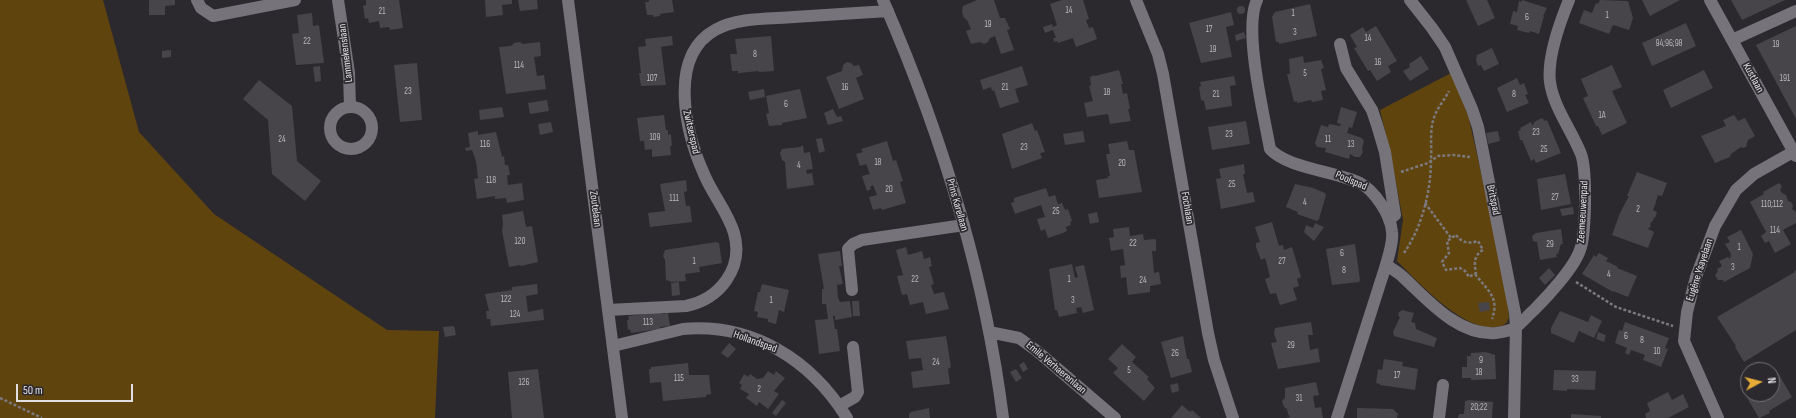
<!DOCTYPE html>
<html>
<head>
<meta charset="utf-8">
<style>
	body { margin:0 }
	#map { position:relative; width:1796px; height:418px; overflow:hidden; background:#2c292e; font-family:"Sofia Sans Condensed",sans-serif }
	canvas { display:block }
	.north { position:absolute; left:1740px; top:362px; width:40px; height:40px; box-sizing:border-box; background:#2c292e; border:1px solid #747176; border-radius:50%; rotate:83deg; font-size:11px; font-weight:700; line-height:16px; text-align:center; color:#e0dee1 }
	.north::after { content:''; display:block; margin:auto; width:14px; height:18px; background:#e7ac37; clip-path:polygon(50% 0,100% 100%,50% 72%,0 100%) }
	.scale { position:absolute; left:16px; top:384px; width:117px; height:18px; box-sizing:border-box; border:2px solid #e0dee1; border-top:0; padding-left:5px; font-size:12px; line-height:14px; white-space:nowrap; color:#e0dee1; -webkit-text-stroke:3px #2c292e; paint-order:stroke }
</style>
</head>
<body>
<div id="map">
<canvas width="1796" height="418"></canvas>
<div class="north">N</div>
<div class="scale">50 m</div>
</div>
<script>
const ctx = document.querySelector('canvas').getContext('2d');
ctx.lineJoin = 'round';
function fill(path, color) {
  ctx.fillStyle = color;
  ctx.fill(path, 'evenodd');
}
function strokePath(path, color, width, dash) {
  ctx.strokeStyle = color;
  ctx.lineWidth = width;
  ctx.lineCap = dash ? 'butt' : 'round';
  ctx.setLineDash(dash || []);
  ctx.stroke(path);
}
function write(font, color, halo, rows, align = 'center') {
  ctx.font = font + ' "Sofia Sans Condensed",sans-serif';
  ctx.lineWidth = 3.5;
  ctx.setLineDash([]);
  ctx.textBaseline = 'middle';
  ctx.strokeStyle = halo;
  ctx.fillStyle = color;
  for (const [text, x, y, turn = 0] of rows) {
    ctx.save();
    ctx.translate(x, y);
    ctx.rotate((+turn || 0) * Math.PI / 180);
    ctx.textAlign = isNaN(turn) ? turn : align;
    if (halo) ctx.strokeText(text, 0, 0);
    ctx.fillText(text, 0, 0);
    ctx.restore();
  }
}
fill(new Path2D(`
	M 0,0 L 103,0 L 139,132 L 214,214 L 387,330 L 439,331 L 435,418 L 0,418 Z
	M 1453,72 L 1469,119 L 1505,280 L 1509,317 C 1507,324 1504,326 1496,327 C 1464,332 1418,282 1397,261 L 1403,220 L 1391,156 L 1380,110 Z`), '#5f440e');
fill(new Path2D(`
	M 149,0 L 175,0 L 175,5 L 165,6 L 165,15 L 149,15 Z
	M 366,0 L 399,0 L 403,28 L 390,30 L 389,27 L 380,28 L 379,21 L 369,23 L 368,18 L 365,19 L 363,6 L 366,5 Z
	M 485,0 L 512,0 L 512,4 L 502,5 L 503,15 L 486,17 Z
	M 518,0 L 537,0 L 538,9 L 520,11 Z
	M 649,0 L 672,0 L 674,12 L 660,14 L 660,16 L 653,17 L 653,15 L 647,15 L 645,2 L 649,2 Z
	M 977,0 L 994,0 L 1000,18 L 1005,18 L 1010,29 L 1007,30 L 1014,50 L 1001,54 L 995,36 L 990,38 L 988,42 L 984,44 L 980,42 L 971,44 L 966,31 L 971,29 L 967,20 L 964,18 L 962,12 L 963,6 Z
	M 1062,0 L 1083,0 L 1089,19 L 1086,20 L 1089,28 L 1093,27 L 1097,39 L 1076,47 L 1073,38 L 1058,43 L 1057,41 L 1054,42 L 1053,38 L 1056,38 L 1053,30 L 1045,33 L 1043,27 L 1052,24 L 1053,27 L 1057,25 L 1050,4 Z
	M 1466,0 L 1487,0 L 1495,18 L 1478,26 Z
	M 1522,0 L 1547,8 L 1543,16 L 1544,16 L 1539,34 L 1530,31 L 1529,33 L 1517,30 L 1518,26 L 1510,24 L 1513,11 L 1517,12 L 1519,1 L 1521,2 Z
	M 1600,0 L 1628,1 L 1633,18 L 1629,30 L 1613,25 L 1609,34 L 1579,23 L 1584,10 L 1592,13 L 1596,3 L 1598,4 Z
	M 1642,0 L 1680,0 L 1650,16 Z
	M 1731,0 L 1785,0 L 1742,20 Z
	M 1310,4 L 1317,36 L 1279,44 L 1279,42 L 1276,42 L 1272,17 L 1275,12 Z
	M1237 10a4 4 0 1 1 8 0a4 4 0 1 1-8 0Z
	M 1231,12 L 1234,25 L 1226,27 L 1232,57 L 1201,63 L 1189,23 Z
	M 312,13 L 313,26 L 319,25 L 324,63 L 296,65 L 292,34 L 299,33 L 297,15 Z
	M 1686,23 L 1696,46 L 1652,66 L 1642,43 Z
	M 1376,26 L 1397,61 L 1388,66 L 1391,72 L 1377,81 L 1370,70 L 1368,71 L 1354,48 L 1357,47 L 1350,35 L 1363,27 L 1366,32 Z
	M 1796,26 L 1796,119 L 1756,45 Z
	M 1244,32 L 1246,38 L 1236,41 L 1235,35 Z
	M 672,36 L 673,45 L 661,47 L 666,85 L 641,86 L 639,73 L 641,73 L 638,47 L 646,46 L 645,39 Z
	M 771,36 L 774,71 L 759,72 L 758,71 L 740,73 L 738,73 L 738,71 L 732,71 L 730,54 L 737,54 L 735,39 Z
	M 520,42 L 523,44 L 540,42 L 541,56 L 534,57 L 537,76 L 544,75 L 546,89 L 506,94 L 499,47 L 511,46 L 514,43 Z
	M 1492,48 L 1499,64 L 1484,71 L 1481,65 L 1478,66 L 1476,60 L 1477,55 Z
	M 171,50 L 171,57 L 162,58 L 162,51 Z
	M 1303,56 L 1304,63 L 1321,60 L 1324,68 L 1321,69 L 1326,90 L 1321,91 L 1323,100 L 1312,102 L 1311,100 L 1297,103 L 1297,101 L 1294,102 L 1287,74 L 1290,74 L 1289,59 Z
	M 1421,56 L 1429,69 L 1410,81 L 1403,71 L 1410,67 L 1409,64 Z
	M 847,62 L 851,63 L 854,66 L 859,65 L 863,75 L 856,78 L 864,99 L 839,109 L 826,77 L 842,71 L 843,65 Z
	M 417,63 L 422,120 L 400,122 L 394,65 Z
	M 1612,65 L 1622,87 L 1612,91 L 1627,123 L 1602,135 L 1598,126 L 1596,126 L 1583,98 L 1588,96 L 1581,79 Z
	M 320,66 L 321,81 L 315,82 L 313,67 Z
	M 1022,66 L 1028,85 L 1015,89 L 1019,102 L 1000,108 L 994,90 L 992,91 L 991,87 L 983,90 L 980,80 Z
	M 1119,70 L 1123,84 L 1121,84 L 1123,94 L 1127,93 L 1130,109 L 1128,109 L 1131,121 L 1110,124 L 1108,114 L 1087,117 L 1084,103 L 1093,101 L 1089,86 L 1091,85 L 1090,77 L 1093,76 L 1093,75 L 1095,76 Z
	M 1704,70 L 1713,88 L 1671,108 L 1663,90 Z
	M 1234,76 L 1236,85 L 1230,86 L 1232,106 L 1206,110 L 1204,101 L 1201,100 L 1199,87 L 1201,86 L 1200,82 Z
	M 1517,78 L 1520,85 L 1524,83 L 1528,94 L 1525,95 L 1529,103 L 1507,112 L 1497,88 Z
	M 259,80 L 292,106 L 297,161 L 321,181 L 305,201 L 272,174 L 268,120 L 243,99 Z
	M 764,89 L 765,97 L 750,100 L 748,92 Z
	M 800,89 L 807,118 L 782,123 L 782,125 L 769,126 L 766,114 L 769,113 L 766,96 Z
	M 547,100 L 549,111 L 530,114 L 528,103 Z
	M 502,107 L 504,117 L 480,120 L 479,110 Z
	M 1341,107 L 1357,112 L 1352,128 L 1349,127 L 1347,133 L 1362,138 L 1364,141 L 1362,149 L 1363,152 L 1360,157 L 1355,157 L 1350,154 L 1349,159 L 1325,152 L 1326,148 L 1317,147 L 1315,143 L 1321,125 L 1328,127 L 1329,124 L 1340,126 L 1341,124 L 1337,123 Z
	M 833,109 L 837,117 L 841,116 L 843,121 L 828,125 L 824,113 Z
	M 664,115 L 666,130 L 668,130 L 668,135 L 671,134 L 672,146 L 670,146 L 671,155 L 652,157 L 652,149 L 645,150 L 644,141 L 640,141 L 637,118 Z
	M 1734,115 L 1738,121 L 1745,118 L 1755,136 L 1748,140 L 1746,147 L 1743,148 L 1741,147 L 1731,154 L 1730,157 L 1715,163 L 1701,136 L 1726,126 L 1723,120 Z
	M 1542,118 L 1545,121 L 1547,120 L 1561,153 L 1536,163 L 1534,159 L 1531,161 L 1522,140 L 1520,140 L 1518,131 L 1521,130 L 1520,128 L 1531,122 L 1532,125 L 1534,124 L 1534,122 Z
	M 1246,121 L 1250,144 L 1212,150 L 1208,127 Z
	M 551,122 L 553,132 L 540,135 L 538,124 Z
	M 1032,123 L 1035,131 L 1037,130 L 1045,152 L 1040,153 L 1042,158 L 1012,169 L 1002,134 Z
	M 478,131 L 478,135 L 496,132 L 502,157 L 504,156 L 505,165 L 508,165 L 510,175 L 507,175 L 508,185 L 522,183 L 524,200 L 507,203 L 506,198 L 495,199 L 495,196 L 477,199 L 474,179 L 478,178 L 476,161 L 472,150 L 466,151 L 465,148 L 470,147 L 468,133 Z
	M 1083,131 L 1085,142 L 1065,145 L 1063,134 Z
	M 1498,131 L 1500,141 L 1488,144 L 1486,133 Z
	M 822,138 L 825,151 L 819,153 L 816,139 Z
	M 887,141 L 893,161 L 896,160 L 903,181 L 900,182 L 906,203 L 882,210 L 881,208 L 873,210 L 869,197 L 877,195 L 873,185 L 870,187 L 871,189 L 867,191 L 862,176 L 870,174 L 866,164 L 860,166 L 856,154 L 863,152 L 861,149 Z
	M 1127,141 L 1129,150 L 1134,150 L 1142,192 L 1099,198 L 1096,180 L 1108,178 L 1108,176 L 1110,176 L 1106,154 L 1110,154 L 1108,144 Z
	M 803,145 L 804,153 L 810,152 L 813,169 L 806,170 L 807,174 L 812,173 L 814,185 L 787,189 L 785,162 L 782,160 L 780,153 L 782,149 L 800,147 Z
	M 1244,164 L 1245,174 L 1243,174 L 1247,193 L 1253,192 L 1255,202 L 1221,209 L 1216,179 L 1221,178 L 1219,169 Z
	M 1637,172 L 1667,183 L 1662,196 L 1658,195 L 1655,205 L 1653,210 L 1657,212 L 1655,218 L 1653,217 L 1654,219 L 1650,224 L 1651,226 L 1648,229 L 1654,232 L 1648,248 L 1612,235 L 1620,213 L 1629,196 L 1627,196 Z
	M 1565,174 L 1571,204 L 1541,210 L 1537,179 Z
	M 686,180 L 687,191 L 684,192 L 686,206 L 690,206 L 692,222 L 650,227 L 648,213 L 665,211 L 660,184 Z
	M 1779,183 L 1782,186 L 1780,190 L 1782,193 L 1786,195 L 1788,201 L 1791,202 L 1793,206 L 1792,209 L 1796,212 L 1796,223 L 1783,230 L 1791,244 L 1775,253 L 1769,241 L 1765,243 L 1761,236 L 1766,232 L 1750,202 L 1764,194 L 1763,192 Z
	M 1295,184 L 1313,188 L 1325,193 L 1326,195 L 1319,219 L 1317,221 L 1297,214 L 1298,212 L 1286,207 Z
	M 1046,188 L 1049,197 L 1055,195 L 1058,204 L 1062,203 L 1065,210 L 1068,209 L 1072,221 L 1070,222 L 1071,225 L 1066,227 L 1067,231 L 1063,233 L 1048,238 L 1045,229 L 1041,231 L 1037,219 L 1045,217 L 1041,205 L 1015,214 L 1011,203 L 1014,202 L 1014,198 Z
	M 1573,207 L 1574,214 L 1562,216 L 1560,209 Z
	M 523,211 L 526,227 L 532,226 L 538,262 L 521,266 L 520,265 L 509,267 L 502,231 L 503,224 L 502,215 Z
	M 1097,212 L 1099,222 L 1090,224 L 1088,214 Z
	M 1272,222 L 1279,246 L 1283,245 L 1284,250 L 1292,247 L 1301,277 L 1297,279 L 1299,286 L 1293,288 L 1297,300 L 1280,305 L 1276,293 L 1270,294 L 1265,279 L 1270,277 L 1267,265 L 1265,258 L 1261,260 L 1256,247 L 1256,243 L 1260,242 L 1255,227 Z
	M 1315,223 L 1324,227 L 1314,241 L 1304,232 L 1306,225 L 1313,228 Z
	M 1129,227 L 1130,236 L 1143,234 L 1144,240 L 1155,239 L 1156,241 L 1156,251 L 1152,251 L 1154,273 L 1159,272 L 1161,284 L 1150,286 L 1150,292 L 1128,295 L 1126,277 L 1121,278 L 1120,266 L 1125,265 L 1123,249 L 1111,251 L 1109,238 L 1114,237 L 1113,229 Z
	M 1561,229 L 1563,244 L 1561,244 L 1558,254 L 1556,254 L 1557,257 L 1540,260 L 1537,242 L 1533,241 L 1532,236 L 1536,233 Z
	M 1741,230 L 1753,254 L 1750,268 L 1724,282 L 1723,280 L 1718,280 L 1715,275 L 1718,271 L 1717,269 L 1722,266 L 1719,261 L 1728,257 L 1730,259 L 1731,254 L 1725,244 L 1730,242 L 1727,237 Z
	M 716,242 L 719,243 L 722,263 L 699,267 L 700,272 L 685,274 L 686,281 L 672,282 L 666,280 L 665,260 L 663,256 L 665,250 Z
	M 1355,244 L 1360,280 L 1359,282 L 1332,285 L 1326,249 Z
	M 906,247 L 908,255 L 922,251 L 924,259 L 930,257 L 932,266 L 929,267 L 934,284 L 931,285 L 934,294 L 944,292 L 949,309 L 926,314 L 923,302 L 910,305 L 907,294 L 902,295 L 897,276 L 903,275 L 896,250 Z
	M 840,251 L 842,266 L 839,266 L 843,284 L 837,285 L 838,298 L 840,302 L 850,301 L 852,317 L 835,320 L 835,316 L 833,316 L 835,329 L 837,329 L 840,351 L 819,354 L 815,320 L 828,319 L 826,304 L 822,304 L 822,289 L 824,289 L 818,254 Z
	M 1599,253 L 1608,258 L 1606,261 L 1618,267 L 1617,268 L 1637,276 L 1628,297 L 1613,291 L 1613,292 L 1582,274 L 1594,255 L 1596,257 Z
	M 1072,264 L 1075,278 L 1078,277 L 1075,267 L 1084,265 L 1094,310 L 1083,313 L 1081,307 L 1076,308 L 1077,313 L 1059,317 L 1057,310 L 1055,310 L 1049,269 Z
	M 1549,268 L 1555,275 L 1545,285 L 1539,278 Z
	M 1796,270 L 1796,330 L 1744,362 L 1735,347 L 1736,346 L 1717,317 L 1795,272 L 1794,271 Z
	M 679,282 L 680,295 L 672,296 L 671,283 Z
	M 537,284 L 538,294 L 526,296 L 528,312 L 543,309 L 544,320 L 491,326 L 490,319 L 487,319 L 486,311 L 489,311 L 485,294 L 512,290 L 512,287 Z
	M 762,284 L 789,290 L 784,312 L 779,310 L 776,324 L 768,322 L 768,319 L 757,317 L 758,312 L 754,311 L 758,292 L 760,292 Z
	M 852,301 L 859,301 L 860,316 L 853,316 Z
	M 1489,302 L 1490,310 L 1480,312 L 1478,303 Z
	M 1402,310 L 1414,313 L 1411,322 L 1415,323 L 1416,329 L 1437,338 L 1434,347 L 1394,336 L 1393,332 L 1400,317 L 1398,316 L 1399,312 Z
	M 1560,311 L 1588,322 L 1591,315 L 1602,321 L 1594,338 L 1579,331 L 1574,343 L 1551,333 L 1551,328 Z
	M 662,312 L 662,314 L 668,313 L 670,326 L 660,327 L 660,329 L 631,333 L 630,329 L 628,330 L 627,320 L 629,320 L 628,316 Z
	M 1311,322 L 1313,335 L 1308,335 L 1310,350 L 1318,348 L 1320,362 L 1278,369 L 1271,343 L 1277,342 L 1274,334 L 1275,328 Z
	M 1625,322 L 1669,338 L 1665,348 L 1668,349 L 1661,367 L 1643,360 L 1645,355 L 1631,350 L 1629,355 L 1625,353 L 1627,348 L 1615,343 L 1619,330 L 1622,331 Z
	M 454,326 L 456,335 L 445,337 L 443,327 Z
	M 1598,332 L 1606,335 L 1604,342 L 1596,339 Z
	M 946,336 L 951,367 L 948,369 L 950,384 L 913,388 L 911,372 L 923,370 L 921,358 L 909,359 L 906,341 Z
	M 1183,336 L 1187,359 L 1189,359 L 1192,372 L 1171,378 L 1161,342 Z
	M 729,343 L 736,349 L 728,358 L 721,353 Z
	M 1122,344 L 1136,357 L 1132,362 L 1149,377 L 1147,379 L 1155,388 L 1144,401 L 1113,373 L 1118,368 L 1108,359 Z
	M 1486,352 L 1495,355 L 1496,379 L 1471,380 L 1471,378 L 1462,378 L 1462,367 L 1467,367 L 1467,356 L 1471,356 L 1471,353 Z
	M 1384,359 L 1403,362 L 1402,366 L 1418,369 L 1415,390 L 1380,385 L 1380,384 L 1376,383 L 1378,369 L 1382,370 Z
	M 1024,362 L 1028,369 L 1023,372 L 1019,365 Z
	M 688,363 L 689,375 L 709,375 L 711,394 L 706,395 L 706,397 L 663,401 L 661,382 L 650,383 L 649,369 L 651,369 L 651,367 Z
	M 538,369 L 544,418 L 512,418 L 508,372 Z
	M 1016,369 L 1022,378 L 1016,382 L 1010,372 Z
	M 1554,370 L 1596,371 L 1595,390 L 1567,389 L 1567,391 L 1553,390 Z
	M 768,371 L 774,375 L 776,371 L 785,378 L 774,391 L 779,394 L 768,409 L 759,402 L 757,406 L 746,398 L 749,394 L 740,389 L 742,385 L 739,383 L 744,374 L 748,377 L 750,374 L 757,379 L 763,378 Z
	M 1778,373 L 1792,397 L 1769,411 L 1770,413 L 1759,418 L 1743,391 L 1748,388 L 1748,394 L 1772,394 L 1772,376 Z
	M 1316,382 L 1319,395 L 1313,396 L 1315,408 L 1321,407 L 1323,418 L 1286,418 L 1290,417 L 1288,414 L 1287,409 L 1284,407 L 1282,401 L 1285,398 L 1285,388 Z
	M 1178,383 L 1179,391 L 1172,393 L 1170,385 Z
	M 1668,392 L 1672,400 L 1683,394 L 1689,407 L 1668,418 L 1646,418 L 1645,414 L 1650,411 L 1647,403 Z
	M 782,400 L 786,403 L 776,416 L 772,413 Z
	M 1469,400 L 1493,402 L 1492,418 L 1458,418 L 1459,414 L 1464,414 L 1465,401 Z
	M 1182,405 L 1190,412 L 1192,410 L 1201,418 L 1171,418 Z
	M 929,408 L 930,418 L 909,418 L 909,414 L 911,412 Z
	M 1357,408 L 1393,409 L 1398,414 L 1397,418 L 1357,418 Z
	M 1571,414 L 1601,416 L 1601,418 L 1571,418 Z`), '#47444a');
strokePath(new Path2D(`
	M 1401,172 L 1428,163 L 1438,156 L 1454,155 L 1470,157
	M 1425,203 L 1451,238
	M 1456,235 C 1462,243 1469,244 1478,241 L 1483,250 C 1474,255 1474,263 1476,273 L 1469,277 L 1465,271 L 1460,268 L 1446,270 L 1442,262 L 1449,253 L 1447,241 Z
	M 1404,253 C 1422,227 1431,191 1431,160 C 1432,145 1429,129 1435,115 C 1438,107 1445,99 1449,91
	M 1475,274 C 1487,290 1500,297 1492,319
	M 1576,282 L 1616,307 L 1673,326
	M 0,398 L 42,418`), '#7b797d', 2.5, [3, 2]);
strokePath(new Path2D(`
	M 197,0 L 201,8 L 213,16 L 295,0
	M 338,0 L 349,73 L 350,107
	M 568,0 L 622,418
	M 883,0 C 941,133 985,274 1003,418
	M 1136,0 L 1158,54 L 1163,74 L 1208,333 L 1214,360 L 1233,418
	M 1257,0 C 1243,29 1264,115 1270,149 C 1287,168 1334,171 1360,183 C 1374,190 1391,215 1392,232 C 1394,246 1382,276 1378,290 C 1364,333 1351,375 1337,418
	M 1410,0 L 1432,28 L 1445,47 L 1472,109 L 1478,127 L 1515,313 L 1516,327 L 1514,418
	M 1710,0 L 1796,156
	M 1732,40 L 1796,11
	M 1340,44 L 1346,68 L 1372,110 L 1377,125 L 1385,152 L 1395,215 L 1389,220
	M330 128a21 21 0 1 1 42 0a21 21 0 1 1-42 0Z
	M 1386,264 C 1391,269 1398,272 1403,277 C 1428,300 1458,336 1496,333 C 1503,332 1511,331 1516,327 C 1523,322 1528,315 1534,310 C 1547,297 1574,268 1580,250 C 1586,235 1587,170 1581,154 C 1572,131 1553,106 1550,82 C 1547,58 1560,22 1569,0
	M 852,290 L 848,249 L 853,244 L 862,240 L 964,225
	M 608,310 L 686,306 C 720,299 744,268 734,233 C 728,212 712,194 704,174 C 686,134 667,57 715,30 C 738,17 769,19 794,17 C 826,15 857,13 888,11
	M 989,332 L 1019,338 L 1037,351 L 1115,418
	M 613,346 L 683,329 C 753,323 811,360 847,418
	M 839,406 L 855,397 L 858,392 L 853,347
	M 1439,418 L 1443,385
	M 1718,418 L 1684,341 L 1687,312 L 1696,277 L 1715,226 L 1736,190 L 1754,174 L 1793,152`), '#76737a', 12);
write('9px', '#bab8bb', null, [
	["14",1069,11],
	["21",382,12],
	["1",1293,14],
	["1",1607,16],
	["6",1527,18],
	["19",988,25],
	["17",1209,30],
	["3",1295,33],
	["14",1368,39],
	["22",307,42],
	["94;96;98",1669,44],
	["19",1776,45],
	["19",1213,50],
	["8",755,55],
	["16",1378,63],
	["114",519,66],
	["5",1305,74],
	["107",652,79],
	["191",1785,79],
	["16",845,88],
	["21",1005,88],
	["23",408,92],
	["18",1107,93],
	["21",1216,95],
	["8",1514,95],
	["6",786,105],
	["1A",1602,116],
	["23",1536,133],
	["23",1229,135],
	["109",655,138],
	["24",282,140],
	["11",1328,140],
	["116",485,145],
	["13",1351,145],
	["23",1024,148],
	["25",1544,150],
	["18",878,163],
	["20",1122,164],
	["4",799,166],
	["118",491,181],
	["25",1232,185],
	["20",889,190],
	["27",1555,198],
	["111",674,199],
	["4",1305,203],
	["110;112",1772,205],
	["2",1638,210],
	["25",1056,212],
	["114",1775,231],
	["120",520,242],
	["22",1133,244],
	["29",1550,245],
	["1",1739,248],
	["6",1342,254],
	["1",694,262],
	["27",1282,262],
	["3",1733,268],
	["8",1344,271],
	["4",1609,275],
	["22",915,280],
	["1",1069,280],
	["24",1143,281],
	["122",506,300],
	["1",771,301],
	["3",1073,301],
	["124",515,315],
	["113",648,323],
	["6",1626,337],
	["8",1642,341],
	["29",1291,346],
	["10",1657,352],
	["26",1175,354],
	["9",1481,361],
	["24",936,363],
	["5",1129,371],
	["18",1479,373],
	["17",1397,376],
	["115",679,379],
	["33",1575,380],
	["126",524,383],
	["2",759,390],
	["31",1299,399],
	["20;22",1479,408]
]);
write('11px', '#e0dee1', '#2c292e', [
	["Lammekenslaan",346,53,-97],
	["Kustlaan",1753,78,61],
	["Zwitserspad",691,132,77],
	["Poolspad",1351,181,23],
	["Britspad",1493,200,78],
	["Prins Karellaan",957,205,74],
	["Fochlaan",1187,208,80],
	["Zoutelaan",595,209,83],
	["Zeemeeuwenpad",1583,212,-87],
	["Eugène Ysayelaan",1700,270,-72],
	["Hollandspad",755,342,20],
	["Emile Verhaerenlaan",1056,368,40]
]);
</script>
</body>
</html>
